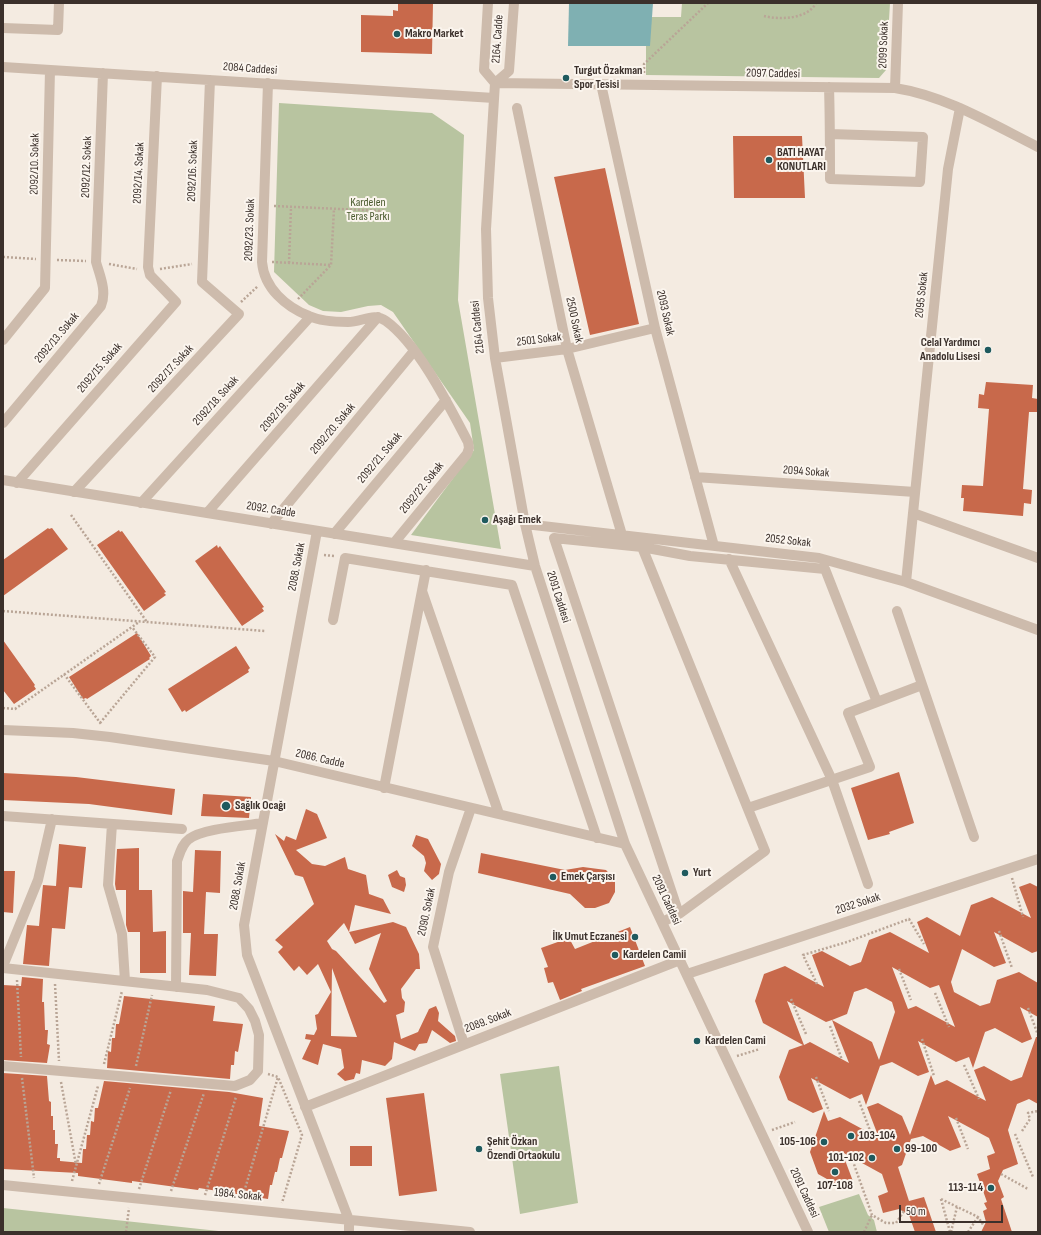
<!DOCTYPE html>
<html>
<head>
<meta charset="utf-8">
<style>
	body { margin:0 }
	#map { position:relative; width:1041px; height:1235px; overflow:hidden; background:#f4ebe1; font-family:"Sofia Sans Condensed",sans-serif }
	canvas { display:block }
	.frame { position:absolute; inset:0; border:4px solid #3b302b; pointer-events:none }
	.scale { position:absolute; left:899px; top:1205px; width:104px; height:18px; box-sizing:border-box; border:2px solid #3b302b; border-top:0; padding-left:5px; font-size:12px; line-height:14px; white-space:nowrap; color:#3b302b; -webkit-text-stroke:3px #fbf5ee; paint-order:stroke }
</style>
</head>
<body>
<div id="map">
<canvas width="1041" height="1235"></canvas>
<div class="frame"></div>
<div class="scale">50 m</div>
</div>
<script>
const ctx = document.querySelector('canvas').getContext('2d');
ctx.lineJoin = 'round';
function fill(path, color) {
  ctx.fillStyle = color;
  ctx.fill(path, 'evenodd');
}
function strokePath(path, color, width, dash) {
  ctx.strokeStyle = color;
  ctx.lineWidth = width;
  ctx.lineCap = dash ? 'butt' : 'round';
  ctx.setLineDash(dash || []);
  ctx.stroke(path);
}
function write(font, color, halo, rows, align = 'center') {
  ctx.font = font + ' "Sofia Sans Condensed",sans-serif';
  ctx.lineWidth = 4;
  ctx.setLineDash([]);
  ctx.textBaseline = 'middle';
  ctx.strokeStyle = halo;
  ctx.fillStyle = color;
  for (const [text, x, y, turn = 0] of rows) {
    ctx.save();
    ctx.translate(x, y);
    ctx.rotate((+turn || 0) * Math.PI / 180);
    ctx.textAlign = isNaN(turn) ? turn : align;
    if (halo) ctx.strokeText(text, 0, 0);
    ctx.fillText(text, 0, 0);
    ctx.restore();
  }
}
fill(new Path2D(`
	M 682,3 L 890,3 L 886,70 L 879,78 L 646,75 L 646,17 L 681,17 Z
	M 279,103 L 432,113 L 464,135 L 458,300 L 501,549 L 411,535 L 474,450 L 470,423 L 393,312 L 381,305 L 368,306 L 341,312 L 323,311 L 309,305 L 274,272 Z
	M 559,1066 L 578,1203 L 520,1214 L 500,1074 Z
	M 859,1194 L 868,1215 L 874,1220 L 877,1232 L 829,1232 L 819,1207 Z
	M 3,1208 L 228,1232 L 3,1232 Z`), '#b8c4a0');
fill(new Path2D(`
	M 569,3 L 653,3 L 650,46 L 568,46 Z`), '#7fb0b2');
fill(new Path2D(`
	M 398,3 L 433,3 L 432,54 L 361,52 L 361,15 L 393,16 L 393,10 L 398,11 Z
	M 733,136 L 802,136 L 805,198 L 734,198 Z
	M 605,168 L 639,324 L 590,335 L 554,177 Z
	M 986,382 L 1033,385 L 1032,398 L 1038,399 L 1038,412 L 1029,412 L 1023,489 L 1032,490 L 1031,504 L 1024,503 L 1023,516 L 963,511 L 964,498 L 961,498 L 962,485 L 983,486 L 989,409 L 978,408 L 979,394 L 984,395 Z
	M 48,528 L 49,529 L 52,528 L 68,549 L 3,596 L 3,560 Z
	M 119,530 L 120,532 L 122,531 L 166,592 L 164,593 L 166,595 L 144,611 L 97,545 Z
	M 217,545 L 218,548 L 220,546 L 264,607 L 262,608 L 264,611 L 242,626 L 195,561 Z
	M 137,633 L 151,656 L 149,658 L 150,659 L 87,699 L 86,698 L 83,699 L 69,677 Z
	M 3,640 L 35,685 L 34,686 L 36,689 L 14,704 L 3,690 Z
	M 236,646 L 250,668 L 248,670 L 249,672 L 186,712 L 185,710 L 182,712 L 168,689 Z
	M 899,772 L 914,823 L 889,832 L 890,834 L 868,840 L 851,788 Z
	M 3,773 L 76,777 L 175,789 L 172,815 L 89,804 L 3,800 Z
	M 203,794 L 251,797 L 249,818 L 201,816 Z
	M 306,809 L 317,814 L 327,838 L 296,850 L 312,864 L 325,866 L 345,857 L 348,869 L 366,875 L 369,894 L 383,899 L 391,914 L 355,905 L 349,932 L 344,923 L 327,941 L 332,949 L 336,951 L 384,1003 L 387,1001 L 369,969 L 381,933 L 355,944 L 349,932 L 393,922 L 406,927 L 419,954 L 420,969 L 416,969 L 401,989 L 402,998 L 405,1002 L 404,1012 L 396,1015 L 401,1039 L 418,1032 L 429,1009 L 436,1006 L 439,1013 L 438,1021 L 455,1036 L 456,1041 L 450,1043 L 432,1030 L 427,1043 L 419,1044 L 415,1051 L 394,1042 L 392,1059 L 385,1066 L 362,1060 L 360,1074 L 356,1073 L 354,1079 L 345,1081 L 337,1074 L 344,1068 L 341,1049 L 323,1044 L 318,1065 L 302,1059 L 311,1040 L 305,1039 L 306,1034 L 314,1035 L 317,1029 L 315,1015 L 318,1014 L 331,992 L 318,964 L 307,975 L 299,966 L 294,971 L 278,952 L 283,947 L 275,940 L 314,904 L 303,877 L 295,875 L 275,834 L 284,841 L 286,836 L 296,840 ZM 332,968 L 357,1037 L 331,1036 Z
	M 416,835 L 428,839 L 441,864 L 439,874 L 432,880 L 424,871 L 426,863 L 424,856 L 412,846 Z
	M 59,844 L 86,847 L 82,888 L 69,887 L 65,929 L 52,928 L 49,966 L 23,964 L 27,925 L 39,926 L 43,885 L 56,886 Z
	M 139,848 L 139,890 L 152,890 L 153,932 L 166,931 L 166,973 L 140,973 L 140,932 L 128,932 L 126,925 L 126,890 L 116,890 L 115,884 L 117,849 Z
	M 195,850 L 221,851 L 220,893 L 206,892 L 204,934 L 218,934 L 216,976 L 189,975 L 191,933 L 183,933 L 183,891 L 193,892 Z
	M 481,853 L 565,870 L 583,867 L 606,870 L 615,880 L 615,892 L 609,903 L 595,908 L 585,908 L 570,894 L 478,873 Z
	M 397,870 L 400,876 L 405,878 L 406,885 L 404,892 L 392,887 L 388,875 Z
	M 3,871 L 15,871 L 13,913 L 3,912 Z
	M 1030,883 L 1038,887 L 1038,951 L 1032,953 L 994,932 L 1006,963 L 994,967 L 962,949 L 951,982 L 954,992 L 980,1006 L 990,1003 L 997,980 L 1019,972 L 1038,983 L 1038,1017 L 1020,1007 L 1032,1039 L 1022,1043 L 995,1028 L 985,1032 L 973,1068 L 969,1057 L 956,1062 L 918,1041 L 929,1072 L 918,1076 L 892,1062 L 880,1066 L 866,1105 L 862,1094 L 850,1099 L 811,1078 L 823,1109 L 813,1113 L 788,1100 L 779,1077 L 789,1050 L 803,1045 L 763,1023 L 755,1001 L 764,974 L 785,966 L 824,987 L 812,955 L 822,951 L 850,966 L 861,962 L 869,940 L 890,932 L 929,953 L 917,922 L 927,917 L 960,936 L 971,905 L 992,897 L 1031,918 L 1019,887 ZM 892,967 L 930,988 L 939,985 L 955,1027 L 916,1006 L 908,1009 ZM 866,988 L 892,1002 L 895,1012 L 879,1060 L 872,1042 L 832,1020 L 847,1014 L 854,992 ZM 787,1001 L 826,1022 L 832,1020 L 849,1063 L 810,1042 L 804,1045 Z
	M 630,927 L 645,966 L 581,989 L 582,991 L 560,1000 L 553,982 L 548,983 L 544,968 L 548,967 L 541,948 L 569,938 L 575,949 Z
	M 22,977 L 43,979 L 42,1002 L 44,1002 L 45,1030 L 48,1030 L 47,1044 L 50,1045 L 47,1063 L 3,1060 L 3,985 L 21,986 Z
	M 124,996 L 215,1006 L 213,1021 L 243,1024 L 238,1052 L 235,1051 L 234,1065 L 231,1065 L 230,1079 L 107,1068 L 108,1051 L 111,1052 L 112,1038 L 115,1038 L 116,1024 L 119,1024 Z
	M 1036,1037 L 1038,1037 L 1038,1104 L 1029,1099 L 1017,1104 L 1008,1130 L 1018,1164 L 1003,1170 L 998,1181 L 1004,1197 L 1001,1199 L 1012,1232 L 981,1232 L 986,1222 L 983,1211 L 987,1209 L 984,1203 L 987,1202 L 977,1174 L 990,1169 L 987,1156 L 995,1153 L 989,1138 L 948,1116 L 961,1147 L 950,1151 L 923,1136 L 911,1139 L 902,1165 L 898,1167 L 909,1201 L 924,1197 L 936,1232 L 915,1232 L 909,1215 L 899,1209 L 883,1213 L 878,1196 L 888,1192 L 882,1174 L 842,1152 L 854,1184 L 843,1188 L 818,1174 L 810,1152 L 824,1111 L 828,1121 L 840,1117 L 879,1138 L 867,1107 L 878,1103 L 902,1116 L 910,1135 L 931,1075 L 935,1085 L 947,1080 L 986,1101 L 974,1070 L 984,1066 L 1011,1081 L 1022,1077 Z
	M 3,1073 L 47,1076 L 49,1101 L 51,1102 L 51,1116 L 53,1116 L 53,1130 L 55,1130 L 55,1144 L 58,1144 L 57,1158 L 60,1158 L 60,1161 L 82,1163 L 83,1149 L 86,1149 L 87,1135 L 90,1135 L 91,1121 L 94,1122 L 95,1108 L 98,1108 L 104,1081 L 229,1092 L 263,1098 L 259,1126 L 289,1131 L 282,1158 L 280,1158 L 277,1172 L 275,1172 L 272,1185 L 270,1185 L 268,1199 L 199,1188 L 198,1190 L 132,1181 L 132,1183 L 78,1176 L 78,1173 L 3,1169 Z
	M 424,1093 L 437,1191 L 399,1196 L 386,1098 Z
	M 350,1146 L 372,1146 L 372,1166 L 350,1166 Z`), '#c8694b');
strokePath(new Path2D(`
	M 764,16 C 780,20 808,19 816,3
	M 644,73 L 644,64 L 708,3
	M 274,206 L 385,211
	M 3,257 L 36,259
	M 57,260 L 86,261
	M 272,262 L 331,265
	M 289,263 L 291,207
	M 109,264 L 137,269
	M 160,269 L 192,264
	M 298,299 L 331,265 L 334,209
	M 241,302 L 258,286
	M 71,515 L 147,622
	M 324,555 L 334,556
	M 3,611 L 265,631
	M 64,674 L 101,724
	M 3,708 L 15,709 L 139,622
	M 100,723 L 155,657 L 132,627
	M 1012,878 L 1023,917
	M 999,931 L 1012,968
	M 899,969 L 911,1000
	M 17,980 L 21,1057
	M 55,984 L 59,1061
	M 817,984 L 803,955 L 847,942 L 909,919 L 924,944
	M 935,993 L 949,1027
	M 791,999 L 806,1034
	M 1028,1008 L 1038,1035
	M 830,1026 L 842,1060
	M 922,1039 L 934,1076
	M 737,1056 L 760,1049
	M 104,1064 L 122,991
	M 964,1065 L 979,1099
	M 136,1066 L 152,995
	M 268,1074 L 278,1077 L 302,1135 L 282,1203
	M 816,1077 L 829,1111
	M 22,1078 L 34,1178
	M 61,1082 L 76,1165
	M 859,1101 L 872,1136
	M 956,1118 L 968,1149
	M 772,1130 L 795,1122
	M 1022,1131 L 1030,1119 L 1028,1113 L 1038,1111
	M 1015,1134 L 1033,1177
	M 850,1153 L 872,1215 L 886,1223 L 896,1223 L 904,1211
	M 1001,1174 L 1028,1189
	M 72,1181 L 98,1086
	M 99,1184 L 130,1088
	M 139,1189 L 171,1090
	M 171,1191 L 204,1093
	M 205,1195 L 236,1097
	M 242,1199 L 278,1077
	M 941,1199 L 978,1217 L 984,1226
	M 941,1199 L 950,1232
	M 126,1232 L 129,1208
	M 864,1232 L 872,1215
	M 951,1232 L 957,1207
	M 968,1232 L 978,1217`), '#b9a596', 2.5, [2, 2]);
strokePath(new Path2D(`
	M 488,3 L 484,70 L 495,83
	M 3,28 L 58,30 L 59,3
	M 3,67 L 494,98
	M 268,83 L 262,262 C 264,288 286,307 309,316 C 320,321 337,322 348,322 C 362,322 374,312 386,321 C 419,345 449,406 468,442 L 469,448 L 467,454 L 394,543
	M 495,83 L 486,229 L 488,298 L 495,358 L 525,524 L 535,566 L 625,844 L 808,1232
	M 495,83 L 895,88 C 946,96 992,124 1038,147
	M 495,83 L 509,71 L 514,3
	M 601,84 L 655,328 L 714,546
	M 829,87 C 830,118 830,148 830,179 L 920,182 L 923,137 L 830,134
	M 895,88 L 898,3
	M 517,108 L 567,349 L 622,535
	M 3,340 L 45,288 L 50,70
	M 495,358 L 567,349 L 655,328
	M 3,423 L 101,306 C 107,291 100,276 96,262 L 103,73
	M 695,477 L 915,492
	M 3,480 L 535,566
	M 17,483 L 176,302 L 150,275 L 148,267 L 157,76
	M 74,492 L 239,314 L 202,282 L 210,80
	M 141,503 L 310,317
	M 207,513 L 378,317
	M 913,513 L 1038,558
	M 271,524 L 414,351
	M 525,524 L 819,558 L 906,582 L 1038,630
	M 317,531 L 244,925 L 247,955 L 349,1220 L 349,1232
	M 334,534 L 446,400
	M 642,547 L 765,851 L 679,914 L 662,922
	M 729,559 L 832,780 L 868,884
	M 906,582 L 948,169 L 960,108
	M 422,591 L 499,814
	M 897,611 L 974,837
	M 333,620 L 345,558 L 512,585 L 597,838
	M 3,730 L 73,733 L 110,737 L 274,761 L 625,844
	M 384,788 L 426,570
	M 748,808 L 870,767 L 848,713 L 922,685
	M 3,816 L 182,829
	M 112,824 L 108,885 L 122,934 L 125,981
	M 679,914 L 554,538 L 642,547 L 690,556 L 825,569 L 877,702
	M 3,966 L 38,880 L 52,819
	M 3,968 L 207,990 L 239,998 L 249,1009 L 255,1021 L 259,1035 L 258,1071 L 250,1080 L 235,1086 L 3,1066
	M 687,974 L 1038,859
	M 176,987 L 177,861 C 180,853 182,844 189,839 C 203,828 245,826 263,823
	M 464,1044 L 433,947 L 449,872 L 471,808
	M 305,1107 L 680,960
	M 3,1185 L 470,1232`), '#cdbbac', 10);
for (const [x, y, r, color] of [
	[397,34,4,"#1f5a5e"],
	[566,78,4,"#1f5a5e"],
	[769,160,4,"#1f5a5e"],
	[988,350,4,"#1f5a5e"],
	[485,520,4,"#1f5a5e"],
	[226,806,5,"#1f5a5e"],
	[685,873,4,"#1f5a5e"],
	[553,877,4,"#1f5a5e"],
	[635,937,4,"#1f5a5e"],
	[615,955,4,"#1f5a5e"],
	[697,1041,4,"#1f5a5e"],
	[851,1136,4,"#1f5a5e"],
	[824,1142,4,"#1f5a5e"],
	[479,1149,4,"#1f5a5e"],
	[897,1149,4,"#1f5a5e"],
	[872,1158,4,"#1f5a5e"],
	[835,1172,4,"#1f5a5e"],
	[991,1188,4,"#1f5a5e"]
]) {
  const dot = new Path2D();
  dot.arc(x, y, r, 0, 2 * Math.PI);
  ctx.fillStyle = color;
  ctx.fill(dot);
  strokePath(dot, '#fbf5ee', 1.5);
}
write('bold 12px', '#3b302b', '#fbf5ee', [
	["Makro Market",405,34],
	["Turgut Özakman",574,71],
	["Spor Tesisi",574,85],
	["BATI HAYAT",777,153],
	["KONUTLARI",777,167],
	["Celal Yardımcı",980,343,"right"],
	["Anadolu Lisesi",980,357,"right"],
	["Aşağı Emek",493,520],
	["Sağlık Ocağı",235,806],
	["Yurt",693,873],
	["Emek Çarşısı",561,877],
	["İlk Umut Eczanesi",627,937,"right"],
	["Kardelen Camii",623,955],
	["Kardelen Cami",705,1041],
	["103-104",859,1136],
	["Şehit Özkan",487,1142],
	["Özendi Ortaokulu",487,1156],
	["105-106",816,1142,"right"],
	["99-100",905,1149],
	["101-102",864,1158,"right"],
	["107-108",835,1186,"center"],
	["113-114",983,1188,"right"]
], 'left');
write('12px', '#3b302b', '#fbf5ee', [
	["2164. Cadde",498,39,-86],
	["2099 Sokak",884,45,-88],
	["2084 Caddesi",250,69,4],
	["2097 Caddesi",773,74,1],
	["2092/10. Sokak",35,164,-89],
	["2092/12. Sokak",87,167,-88],
	["2092/16. Sokak",193,171,-88],
	["2092/14. Sokak",139,173,-87],
	["2092/23. Sokak",250,230,-88],
	["2095 Sokak",922,295,-84],
	["2093 Sokak",665,313,77],
	["2500 Sokak",574,320,78],
	["2164 Caddesi",478,327,-96],
	["2092/13. Sokak",57,338,-50],
	["2501 Sokak",539,340,-7],
	["2092/15. Sokak",100,368,-49],
	["2092/17. Sokak",171,369,-47],
	["2092/18. Sokak",216,401,-48],
	["2092/19. Sokak",283,407,-49],
	["2092/20. Sokak",333,429,-50],
	["2092/21. Sokak",380,458,-50],
	["2094 Sokak",806,472,4],
	["2092/22. Sokak",422,488,-51],
	["2092. Cadde",271,510,9],
	["2052 Sokak",788,541,6],
	["2088. Sokak",297,567,-79],
	["2091 Caddesi",558,597,72],
	["2086. Cadde",320,759,13],
	["2088. Sokak",238,886,-80],
	["2091 Caddesi",666,900,65],
	["2032 Sokak",858,904,-18],
	["2090. Sokak",427,912,-78],
	["2089. Sokak",488,1021,-21],
	["2091 Caddesi",804,1193,65],
	["1984. Sokak",238,1195,6]
]);
write('12px', '#4a5a2e', '#fbf5ee', [
	["Kardelen",368,203],
	["Teras Parkı",368,217]
]);
</script>
</body>
</html>
